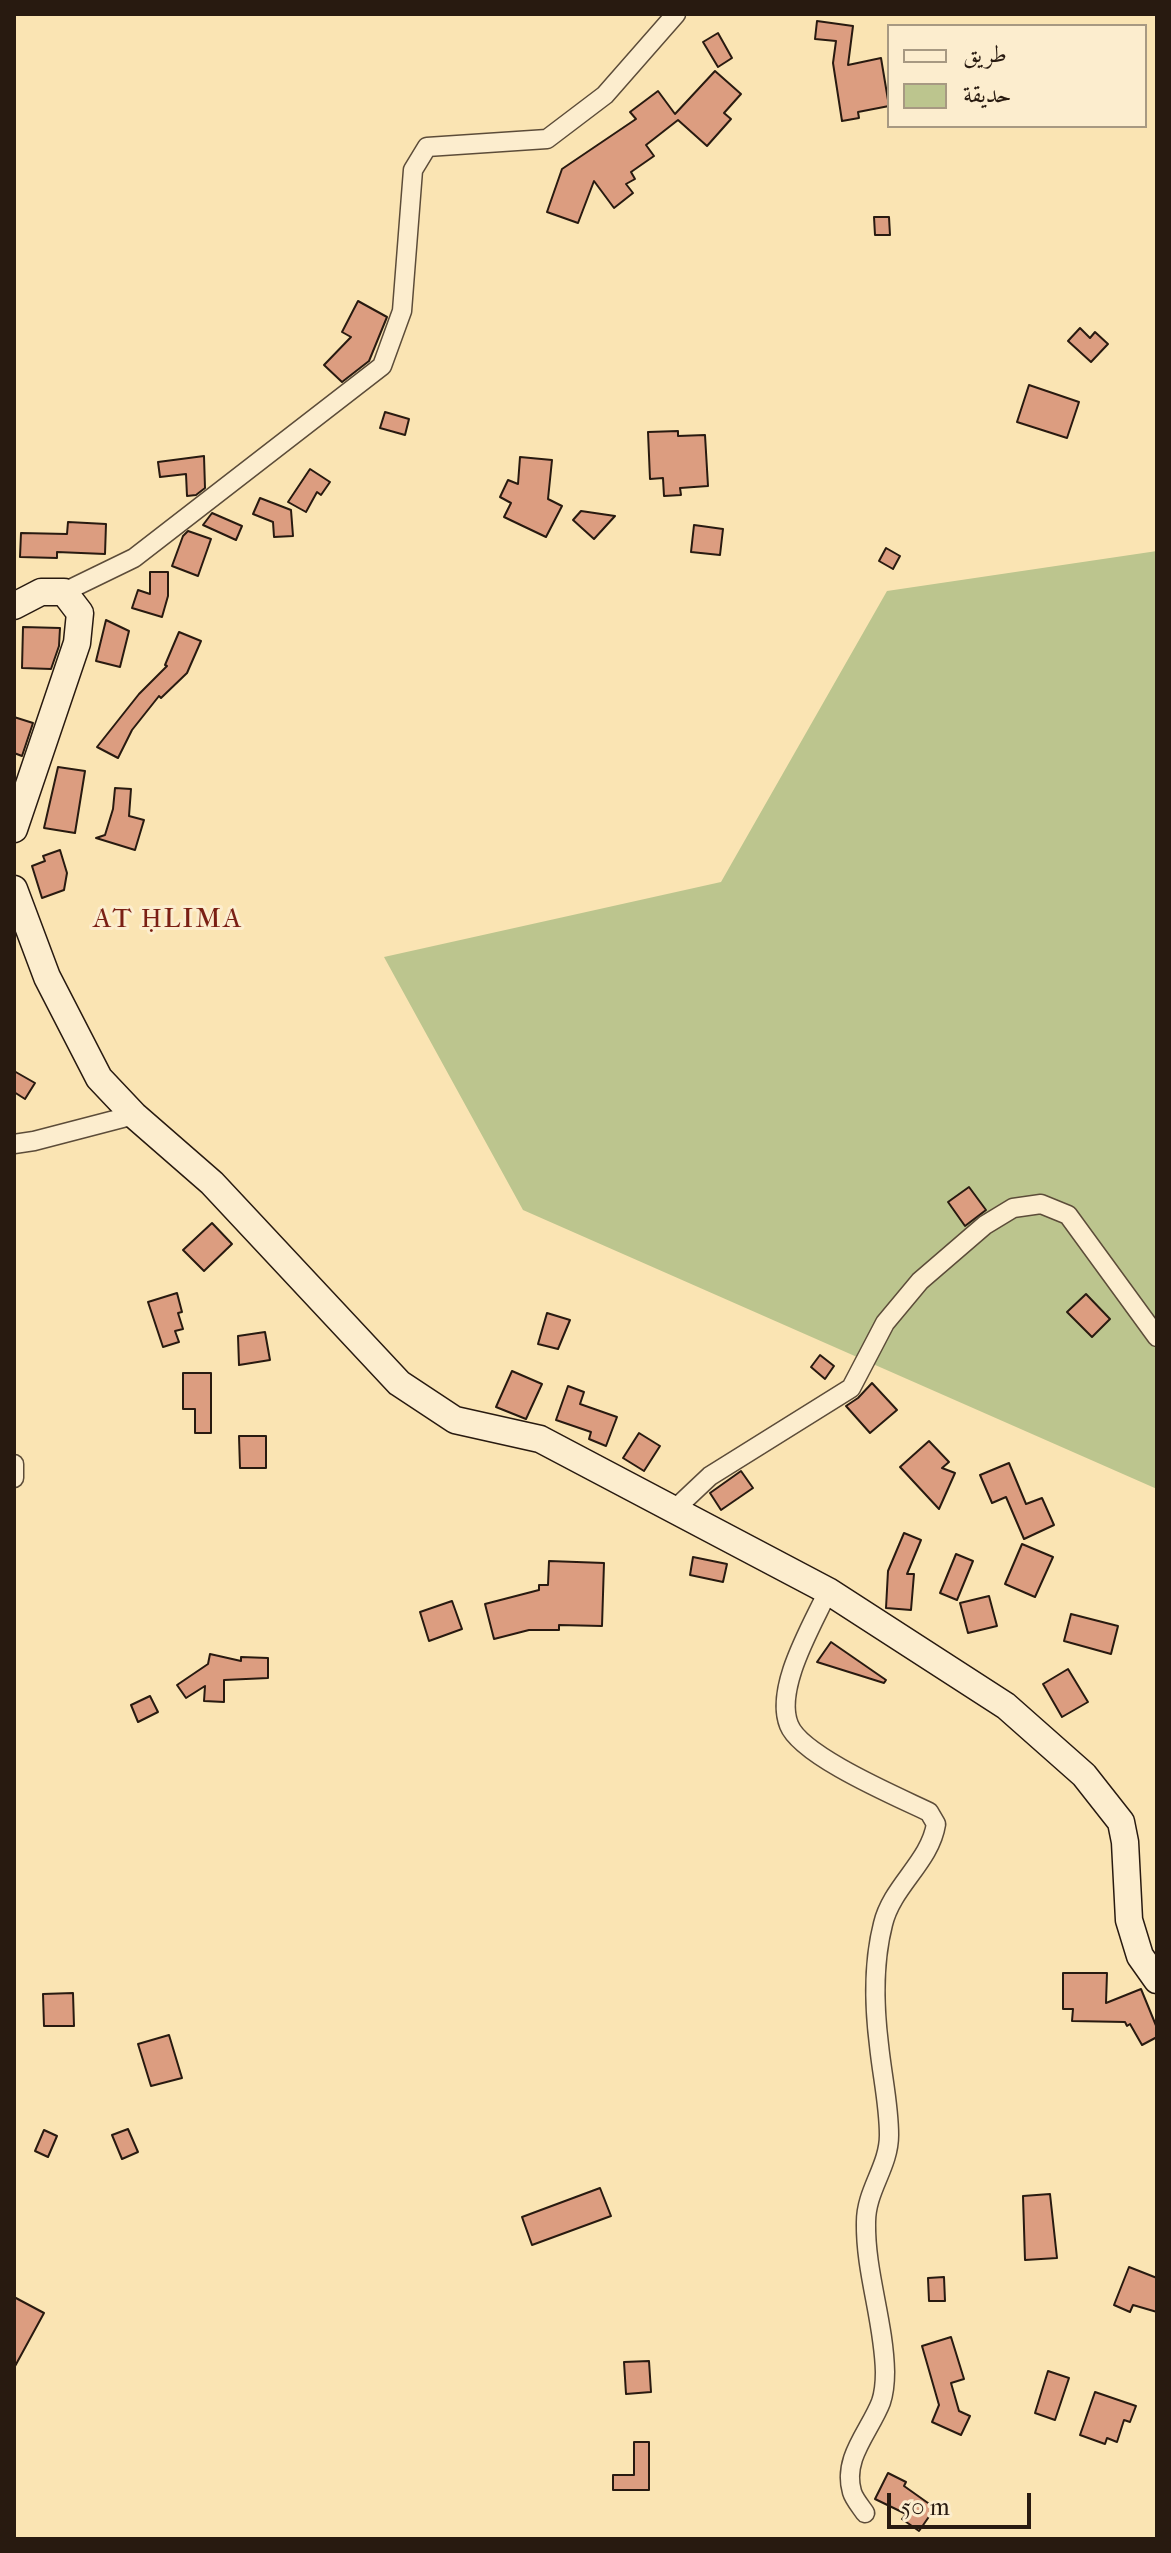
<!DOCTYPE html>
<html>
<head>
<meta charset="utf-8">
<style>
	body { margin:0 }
	#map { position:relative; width:1171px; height:2553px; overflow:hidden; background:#fae4b3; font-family:"IM FELL French Canon",Amiri,serif }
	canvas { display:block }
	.frame { position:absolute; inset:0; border:16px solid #281a10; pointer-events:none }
	.legend { position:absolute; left:887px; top:24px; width:260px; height:104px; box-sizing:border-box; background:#fcedce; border:2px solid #a79982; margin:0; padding:10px 14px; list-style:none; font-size:24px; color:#281a10 }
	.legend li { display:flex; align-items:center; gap:16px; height:40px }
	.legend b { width:40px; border:2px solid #a79982 }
	.scale { position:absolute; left:887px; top:2493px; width:144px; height:36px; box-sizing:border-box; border:4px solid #281a10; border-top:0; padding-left:10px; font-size:24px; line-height:28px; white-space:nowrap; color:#281a10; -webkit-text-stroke:6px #fcedce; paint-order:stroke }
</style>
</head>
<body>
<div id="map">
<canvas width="1171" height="2553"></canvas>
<div class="frame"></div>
<ul class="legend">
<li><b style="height:10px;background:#fcedce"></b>طريق</li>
<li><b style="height:22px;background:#bcc58e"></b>حديقة</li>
</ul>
<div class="scale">50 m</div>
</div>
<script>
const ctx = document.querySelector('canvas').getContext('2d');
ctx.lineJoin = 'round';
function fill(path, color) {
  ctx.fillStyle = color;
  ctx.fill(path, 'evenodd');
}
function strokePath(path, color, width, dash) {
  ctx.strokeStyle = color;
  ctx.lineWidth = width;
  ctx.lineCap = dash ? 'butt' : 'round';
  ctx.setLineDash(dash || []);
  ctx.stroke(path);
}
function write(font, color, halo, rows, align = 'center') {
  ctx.font = font + ' "IM FELL French Canon",serif';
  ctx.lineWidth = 6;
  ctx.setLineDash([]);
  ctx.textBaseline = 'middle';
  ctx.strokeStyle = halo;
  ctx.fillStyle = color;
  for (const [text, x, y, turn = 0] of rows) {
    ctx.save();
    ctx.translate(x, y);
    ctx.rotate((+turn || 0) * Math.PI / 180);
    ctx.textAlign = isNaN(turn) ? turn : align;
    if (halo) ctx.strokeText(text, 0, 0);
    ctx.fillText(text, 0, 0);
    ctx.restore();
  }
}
fill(new Path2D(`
	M 1157,551 L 1157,1489 L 523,1210 L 384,957 L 721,882 L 887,591 Z`), '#bcc58e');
const building = new Path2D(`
	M 817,21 L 853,26 L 848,65 L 881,58 L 889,106 L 858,112 L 859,118 L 842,121 L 833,63 L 836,41 L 815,39 Z
	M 718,33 L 732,58 L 718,67 L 703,42 Z
	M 715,71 L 741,94 L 724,113 L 731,119 L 707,146 L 678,120 L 646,145 L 654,156 L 631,172 L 635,179 L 626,184 L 633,193 L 614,208 L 594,181 L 578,223 L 547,212 L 562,169 L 636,119 L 630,112 L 658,91 L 675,114 Z
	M 874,217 L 889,217 L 890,235 L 875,235 Z
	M 358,301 L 387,317 L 369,361 L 342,382 L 324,365 L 351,337 L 342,332 Z
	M 1080,328 L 1090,338 L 1095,332 L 1108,344 L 1091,362 L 1068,341 Z
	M 1029,385 L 1079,402 L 1067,438 L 1017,422 Z
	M 385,412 L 409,419 L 405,435 L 380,428 Z
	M 678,431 L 678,436 L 705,435 L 708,486 L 680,488 L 681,495 L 664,496 L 663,478 L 650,479 L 648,432 Z
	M 204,456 L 205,488 L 196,495 L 187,496 L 186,474 L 160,477 L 158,462 Z
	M 520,457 L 552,460 L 548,499 L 562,506 L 546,537 L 504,517 L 511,503 L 500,497 L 508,480 L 518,484 Z
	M 310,469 L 330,482 L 321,495 L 317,492 L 306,512 L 288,502 Z
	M 260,498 L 291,510 L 293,536 L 274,537 L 273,522 L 253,514 Z
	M 581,511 L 615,516 L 594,539 L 573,520 Z
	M 212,513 L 242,526 L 236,540 L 203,525 Z
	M 68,522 L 106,524 L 105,554 L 57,552 L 57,558 L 20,557 L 21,533 L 67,534 Z
	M 694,525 L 723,529 L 720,555 L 691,552 Z
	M 188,531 L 211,539 L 198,576 L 172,566 L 183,536 Z
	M 886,548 L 900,556 L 893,569 L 879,561 Z
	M 150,572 L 168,572 L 168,596 L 162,617 L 132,608 L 138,590 L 150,594 Z
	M 106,620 L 129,631 L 120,667 L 96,661 Z
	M 23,627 L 60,628 L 59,646 L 51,669 L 22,668 Z
	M 179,632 L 201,641 L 187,673 L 161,698 L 159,696 L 132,730 L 118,758 L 97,747 L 139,694 L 167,666 L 165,665 Z
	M 14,717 L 33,723 L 22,756 L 14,753 Z
	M 58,767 L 85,771 L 75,833 L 44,828 Z
	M 115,788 L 131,789 L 129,816 L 144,820 L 135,850 L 96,838 L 105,835 L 113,809 Z
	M 60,850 L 67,873 L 64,890 L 42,898 L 32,866 L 45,861 L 43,856 Z
	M 14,1071 L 35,1083 L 25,1099 L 14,1092 Z
	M 969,1187 L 986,1210 L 965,1226 L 948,1202 Z
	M 212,1223 L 232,1244 L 204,1271 L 183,1250 Z
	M 177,1293 L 182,1312 L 178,1313 L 183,1329 L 175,1331 L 179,1342 L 163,1347 L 148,1302 Z
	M 1086,1294 L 1110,1319 L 1092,1337 L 1067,1312 Z
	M 547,1313 L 570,1320 L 558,1349 L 538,1344 Z
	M 265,1332 L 270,1360 L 239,1365 L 238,1336 Z
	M 820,1355 L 834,1366 L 825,1379 L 811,1367 Z
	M 512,1371 L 542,1384 L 526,1419 L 496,1407 Z
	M 183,1373 L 211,1373 L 211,1433 L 195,1433 L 195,1409 L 183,1409 Z
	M 872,1383 L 897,1410 L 870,1433 L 846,1406 L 858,1398 Z
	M 568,1386 L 584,1392 L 580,1404 L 617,1417 L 606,1446 L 589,1439 L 591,1432 L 556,1420 Z
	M 639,1433 L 660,1446 L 644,1471 L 623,1458 Z
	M 239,1436 L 266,1436 L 266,1468 L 240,1468 Z
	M 929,1441 L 949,1462 L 942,1468 L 955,1473 L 939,1509 L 900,1467 Z
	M 1009,1463 L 1026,1504 L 1042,1498 L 1054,1525 L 1024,1539 L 1006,1497 L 992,1503 L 980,1475 Z
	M 741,1471 L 753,1488 L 721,1510 L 710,1493 Z
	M 904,1533 L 921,1540 L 907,1574 L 914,1574 L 911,1610 L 886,1608 L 888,1571 Z
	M 1022,1544 L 1053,1557 L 1035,1597 L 1005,1584 Z
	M 956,1554 L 973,1561 L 957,1600 L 940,1593 Z
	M 693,1557 L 727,1564 L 723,1582 L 690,1575 Z
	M 549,1561 L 604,1563 L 602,1626 L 559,1625 L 559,1630 L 529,1630 L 494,1639 L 485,1604 L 539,1590 L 539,1585 L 548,1585 Z
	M 989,1596 L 997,1626 L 968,1633 L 960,1603 Z
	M 452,1601 L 462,1629 L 429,1641 L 420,1612 Z
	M 1071,1614 L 1118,1626 L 1111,1654 L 1064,1641 Z
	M 831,1642 L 886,1680 L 884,1683 L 817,1662 Z
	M 210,1654 L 241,1661 L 241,1657 L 268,1658 L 268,1678 L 224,1680 L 224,1702 L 204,1701 L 205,1686 L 186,1698 L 177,1685 L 208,1664 Z
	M 1068,1669 L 1088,1702 L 1062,1717 L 1043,1684 Z
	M 150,1696 L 158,1712 L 138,1722 L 131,1705 Z
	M 1063,1973 L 1107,1973 L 1106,2003 L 1141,1989 L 1157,2028 L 1157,2037 L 1142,2045 L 1130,2024 L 1127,2026 L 1125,2022 L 1072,2021 L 1073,2009 L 1063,2009 Z
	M 73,1993 L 74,2026 L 44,2026 L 43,1994 Z
	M 169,2035 L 182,2078 L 151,2086 L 138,2044 Z
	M 128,2129 L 138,2152 L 122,2159 L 112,2135 Z
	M 44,2130 L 57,2136 L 48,2157 L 35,2151 Z
	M 600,2188 L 611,2216 L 532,2245 L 522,2217 Z
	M 1050,2194 L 1057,2258 L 1025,2260 L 1023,2196 Z
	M 1129,2267 L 1157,2278 L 1157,2312 L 1133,2305 L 1130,2312 L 1114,2305 Z
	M 944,2277 L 945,2301 L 929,2301 L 928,2278 Z
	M 14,2297 L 44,2313 L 14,2368 Z
	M 951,2337 L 964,2379 L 951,2383 L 959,2411 L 970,2416 L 961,2435 L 932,2422 L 939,2405 L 922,2346 Z
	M 649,2361 L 651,2392 L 626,2394 L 624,2362 Z
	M 1048,2371 L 1069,2378 L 1055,2420 L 1035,2413 Z
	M 1095,2392 L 1136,2406 L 1130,2422 L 1124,2420 L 1117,2442 L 1107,2438 L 1105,2444 L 1080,2435 Z
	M 634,2442 L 649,2442 L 649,2490 L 613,2490 L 613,2475 L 634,2475 Z
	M 888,2473 L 906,2482 L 904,2486 L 935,2508 L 919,2531 L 902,2519 L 906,2514 L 875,2499 Z`);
fill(building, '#dc9d80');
strokePath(building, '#281a10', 2);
const street = new Path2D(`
	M 64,592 L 134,558 L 382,366 L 402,311 L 413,170 L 427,147 L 547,139 L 605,95 L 676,14
	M 14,1144 L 34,1141 L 134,1115
	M 14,1464 L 14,1478
	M 675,1509 L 710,1476 L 851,1388 L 885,1323 L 920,1281 L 985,1225 L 1013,1208 L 1041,1204 L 1068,1215 L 1157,1337
	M 828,1591 C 813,1624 774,1688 789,1725 C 801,1756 898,1797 929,1812 L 936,1824 C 930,1862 892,1886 883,1924 C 873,1963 874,2005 879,2045 C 882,2075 889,2105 889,2135 C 889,2167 866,2190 866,2222 C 865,2272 884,2321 885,2372 C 885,2381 884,2393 881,2402 C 870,2431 842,2458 852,2492 C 854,2499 861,2507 865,2513`);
const secondary = new Path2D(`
	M 14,606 L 41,592 L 64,592 L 80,613 L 77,643 L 14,829
	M 14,889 L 47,977 L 99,1078 L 134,1115 L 212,1183 L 399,1383 L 455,1420 L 540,1439 L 828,1591 L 1006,1706 L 1084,1775 L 1121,1822 L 1125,1842 L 1129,1920 L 1140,1956 L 1157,1980`);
strokePath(street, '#5c4c39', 21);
strokePath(secondary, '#281a10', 29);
strokePath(street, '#fcedce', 18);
strokePath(secondary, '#fcedce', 26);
ctx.letterSpacing = '2px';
write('28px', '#7a1f14', '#fcedce', [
	["AT ḤLIMA",168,920]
]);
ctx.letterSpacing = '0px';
</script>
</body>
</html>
